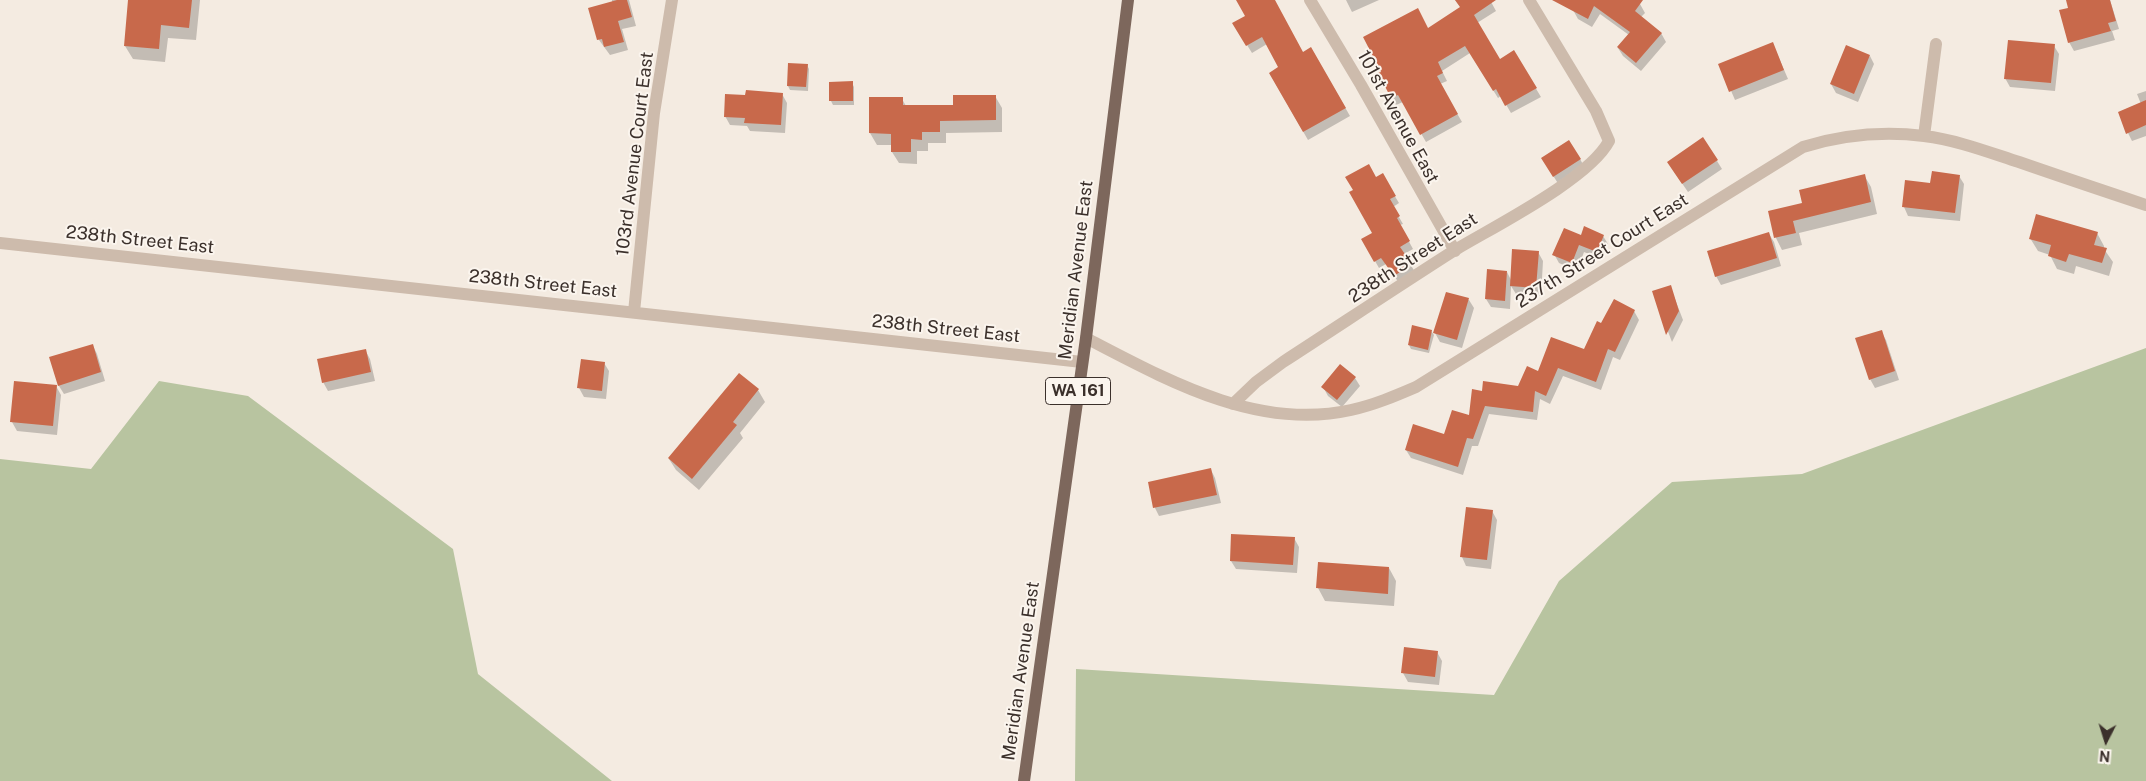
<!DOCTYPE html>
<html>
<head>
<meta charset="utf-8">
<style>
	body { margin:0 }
	#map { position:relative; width:2146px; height:781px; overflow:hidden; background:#f4ebe1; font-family:"Public Sans",sans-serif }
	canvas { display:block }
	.north { position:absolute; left:2081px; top:716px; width:50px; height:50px; -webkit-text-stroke:4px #fbf5ee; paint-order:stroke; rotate:185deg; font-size:14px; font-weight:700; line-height:20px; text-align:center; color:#3b302b }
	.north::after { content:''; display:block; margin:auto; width:18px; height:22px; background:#3b302b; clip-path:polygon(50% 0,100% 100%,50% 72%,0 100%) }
</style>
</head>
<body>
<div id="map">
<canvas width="2146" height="781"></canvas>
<div class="north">N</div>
</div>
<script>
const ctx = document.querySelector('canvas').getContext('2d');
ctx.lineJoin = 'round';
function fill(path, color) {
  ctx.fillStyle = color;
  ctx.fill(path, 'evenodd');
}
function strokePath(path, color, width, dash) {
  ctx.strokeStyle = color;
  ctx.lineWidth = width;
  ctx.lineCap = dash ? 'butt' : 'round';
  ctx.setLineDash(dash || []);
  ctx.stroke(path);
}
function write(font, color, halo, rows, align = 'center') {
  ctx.font = font + ' "Public Sans",sans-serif';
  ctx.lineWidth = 4;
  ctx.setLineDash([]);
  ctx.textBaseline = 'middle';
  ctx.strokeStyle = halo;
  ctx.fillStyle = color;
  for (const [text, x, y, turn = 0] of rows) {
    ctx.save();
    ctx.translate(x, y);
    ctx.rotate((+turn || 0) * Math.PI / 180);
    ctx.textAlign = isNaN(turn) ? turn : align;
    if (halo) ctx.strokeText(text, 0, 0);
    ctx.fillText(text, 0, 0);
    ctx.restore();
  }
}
fill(new Path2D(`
	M 2146,348 L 2146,781 L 1075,781 L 1076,669 L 1494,695 L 1559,581 L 1672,482 L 1802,474 Z
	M 159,381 L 248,396 L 453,549 L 478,674 L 612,781 L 0,781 L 0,459 L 91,469 Z`), '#b8c4a0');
fill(new Path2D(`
	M 130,0 L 200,0 L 196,40 L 168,38 L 165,62 L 133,59 L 125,46 Z
	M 612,0 L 629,0 L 636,26 L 622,29 L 628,50 L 610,55 L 599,40 L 590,9 L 612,3 Z
	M 1238,0 L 1274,0 L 1303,53 L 1311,48 L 1350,116 L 1308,140 L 1270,74 L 1280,68 L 1267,44 L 1252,53 L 1234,24 L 1247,16 Z
	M 1346,0 L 1379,0 L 1352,12 Z
	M 1455,0 L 1490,0 L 1496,11 L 1477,23 L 1500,61 L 1514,52 L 1541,97 L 1511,113 L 1501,96 L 1498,98 L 1470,53 L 1442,71 L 1447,81 L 1440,84 L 1462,122 L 1426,142 L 1403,102 L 1396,105 L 1392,98 L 1428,29 L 1461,8 Z
	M 1578,0 L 1634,0 L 1640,4 L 1645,13 L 1641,17 L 1661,33 L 1666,42 L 1641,71 L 1623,56 L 1618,48 L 1629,35 L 1600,14 L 1592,27 L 1578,19 L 1573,10 Z
	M 2074,0 L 2110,0 L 2119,29 L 2112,31 L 2115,40 L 2074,51 L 2069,42 Z
	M 1773,44 L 1788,79 L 1735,100 L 1720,65 Z
	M 2054,46 L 2059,54 L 2055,91 L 2010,87 L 2005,78 Z
	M 1870,56 L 1874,64 L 1858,102 L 1836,93 L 1831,84 Z
	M 807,65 L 809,69 L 808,91 L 790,90 L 788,86 Z
	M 852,83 L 854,87 L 854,105 L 833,105 L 831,101 Z
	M 2146,91 L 2146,136 L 2132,141 L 2128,133 L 2141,104 L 2137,94 Z
	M 782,94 L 787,103 L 785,133 L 750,131 L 747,126 L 730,125 L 725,116 L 747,97 Z
	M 995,96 L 1002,108 L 1002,132 L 946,133 L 946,143 L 928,143 L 928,151 L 917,151 L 917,164 L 899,163 L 892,152 L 892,145 L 877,145 L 870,133 L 902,99 L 906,106 L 955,106 Z
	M 1580,159 L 1585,168 L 1559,185 L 1547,166 Z
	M 1717,161 L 1722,169 L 1688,192 L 1673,170 Z
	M 1382,175 L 1399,203 L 1393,207 L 1403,224 L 1400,225 L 1413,249 L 1404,254 L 1415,272 L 1399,283 L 1386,264 L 1379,268 L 1363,240 L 1374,233 L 1376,179 Z
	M 1864,175 L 1871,187 L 1877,214 L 1799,233 L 1802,245 L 1782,250 L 1776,238 L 1770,212 L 1804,204 Z
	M 1959,176 L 1964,184 L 1960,221 L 1908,216 L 1904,207 L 1931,185 Z
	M 2097,233 L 2104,246 L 2104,249 L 2113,262 L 2109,276 L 2076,266 L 2074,274 L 2057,269 L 2050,255 L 2038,251 L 2030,238 Z
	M 1769,234 L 1774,242 L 1781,266 L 1721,285 L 1716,276 Z
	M 1581,236 L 1603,236 L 1608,244 L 1601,259 L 1584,252 L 1577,271 L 1559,263 L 1554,254 Z
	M 1538,252 L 1543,261 L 1541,296 L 1516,294 L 1511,286 L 1510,309 L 1491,307 L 1486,299 L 1507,272 L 1511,280 Z
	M 1670,286 L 1683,320 L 1672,342 L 1653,292 Z
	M 1446,293 L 1469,300 L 1474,308 L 1462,348 L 1440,342 L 1435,333 Z
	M 1634,311 L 1639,320 L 1620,360 L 1613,357 L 1601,390 L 1563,376 L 1550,404 L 1540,399 L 1537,420 L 1489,414 L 1478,446 L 1472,446 L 1463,475 L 1411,458 L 1406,450 L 1444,435 L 1470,417 L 1483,392 L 1519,387 L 1539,373 L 1585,351 L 1601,324 Z
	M 1431,331 L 1434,335 L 1429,353 L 1411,349 L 1409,345 Z
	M 1881,332 L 1886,340 L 1899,380 L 1875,388 L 1870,379 Z
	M 93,346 L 97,354 L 105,381 L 64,394 L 59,386 L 51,358 Z
	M 365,350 L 370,359 L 375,381 L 328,391 L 323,382 Z
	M 582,360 L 604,363 L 609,371 L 606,399 L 584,397 L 579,388 Z
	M 740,375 L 758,390 L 765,402 L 740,433 L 743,438 L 699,490 L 676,470 L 669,459 Z
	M 1355,378 L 1360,386 L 1342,407 L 1328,396 L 1323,387 Z
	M 56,386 L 61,395 L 57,435 L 17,431 L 12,422 Z
	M 1211,470 L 1215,478 L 1221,503 L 1159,516 L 1155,508 L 1149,483 Z
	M 1467,509 L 1492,511 L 1497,520 L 1491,569 L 1466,566 L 1462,557 Z
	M 1294,538 L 1299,547 L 1297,573 L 1236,569 L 1231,561 Z
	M 1389,568 L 1396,581 L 1394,606 L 1325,601 L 1318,588 Z
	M 1437,652 L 1442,661 L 1439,685 L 1408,682 L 1403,673 Z`), '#0003');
fill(new Path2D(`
	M 128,0 L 192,0 L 189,28 L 161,25 L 159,49 L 124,46 Z
	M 617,0 L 627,0 L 632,17 L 618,21 L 624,42 L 604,47 L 602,39 L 597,40 L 588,8 Z
	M 1236,0 L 1275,0 L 1303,52 L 1311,47 L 1346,108 L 1303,132 L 1269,73 L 1278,67 L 1262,37 L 1246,46 L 1232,23 L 1245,16 Z
	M 1455,0 L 1496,0 L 1474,15 L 1500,59 L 1514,50 L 1537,88 L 1505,106 L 1496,89 L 1493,91 L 1465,46 L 1438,62 L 1443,73 L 1437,76 L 1458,114 L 1420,135 L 1398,95 L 1391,98 L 1378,73 L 1381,72 L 1363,37 L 1418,8 L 1428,28 L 1460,7 Z
	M 1552,0 L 1643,0 L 1635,11 L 1662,33 L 1636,63 L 1617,47 L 1630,32 L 1594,6 L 1588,19 Z
	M 2066,0 L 2110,0 L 2116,21 L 2108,23 L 2111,31 L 2068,43 L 2059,10 L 2068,8 Z
	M 2008,40 L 2055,44 L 2051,83 L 2004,79 Z
	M 1773,42 L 1784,70 L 1729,92 L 1718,64 Z
	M 1846,45 L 1870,55 L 1854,94 L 1830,84 Z
	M 788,63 L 808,64 L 806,87 L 787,86 Z
	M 853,81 L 853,101 L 829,101 L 829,82 Z
	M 746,90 L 783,93 L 781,125 L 744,123 L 745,118 L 724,117 L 725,94 L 745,95 Z
	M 953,95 L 996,95 L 996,120 L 940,121 L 940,132 L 922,132 L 922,140 L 911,139 L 911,152 L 891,152 L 891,134 L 869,133 L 869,97 L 903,97 L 903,105 L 953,105 Z
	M 2146,100 L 2146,125 L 2126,134 L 2118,112 Z
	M 1703,137 L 1718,160 L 1682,184 L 1667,162 Z
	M 1569,140 L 1581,159 L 1553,177 L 1541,158 Z
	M 1369,164 L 1376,177 L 1383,173 L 1396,196 L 1390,199 L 1400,216 L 1397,218 L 1410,241 L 1400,247 L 1412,264 L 1394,276 L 1381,258 L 1374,262 L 1361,239 L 1372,233 L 1349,192 L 1353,190 L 1345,177 Z
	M 1932,171 L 1960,175 L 1955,213 L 1902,207 L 1905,180 L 1930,183 Z
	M 1865,174 L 1871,202 L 1793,221 L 1796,233 L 1774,238 L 1768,211 L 1802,203 L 1799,190 Z
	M 2036,214 L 2098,232 L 2094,245 L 2107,248 L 2102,263 L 2069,254 L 2066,262 L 2048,256 L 2051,245 L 2029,239 Z
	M 1584,226 L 1604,235 L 1597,252 L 1579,245 L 1572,263 L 1552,255 L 1564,228 L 1581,235 Z
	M 1769,232 L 1777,258 L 1715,277 L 1707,251 Z
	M 1512,249 L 1539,251 L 1536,288 L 1510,286 Z
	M 1487,269 L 1507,271 L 1505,301 L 1485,299 Z
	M 1671,285 L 1679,311 L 1666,335 L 1652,291 Z
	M 1446,292 L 1469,298 L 1457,340 L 1433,333 Z
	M 1614,299 L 1635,310 L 1615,352 L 1608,349 L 1596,382 L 1558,368 L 1546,396 L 1535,391 L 1533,412 L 1485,406 L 1473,439 L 1467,438 L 1458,467 L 1405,450 L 1413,424 L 1444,434 L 1452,410 L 1469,415 L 1472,389 L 1482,391 L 1483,381 L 1518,386 L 1527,366 L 1538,371 L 1551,337 L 1584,349 L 1597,321 L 1601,323 Z
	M 1412,325 L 1432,330 L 1428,350 L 1408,345 Z
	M 1882,330 L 1895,371 L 1869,380 L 1855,338 Z
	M 93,344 L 101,372 L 58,386 L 49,357 Z
	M 366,349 L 371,372 L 322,383 L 317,359 Z
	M 581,359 L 605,362 L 602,391 L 577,388 Z
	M 1340,364 L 1356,377 L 1337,400 L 1321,387 Z
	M 739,373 L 759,389 L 733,422 L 737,425 L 692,479 L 668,458 Z
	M 14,381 L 57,385 L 53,426 L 10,422 Z
	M 1211,468 L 1217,495 L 1153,508 L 1148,482 Z
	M 1466,507 L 1493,510 L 1487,560 L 1460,557 Z
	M 1231,534 L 1295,537 L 1293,565 L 1230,561 Z
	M 1318,562 L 1389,567 L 1388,594 L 1316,588 Z
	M 1404,647 L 1438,651 L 1435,677 L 1401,673 Z`), '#c8694b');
strokePath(new Path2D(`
	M 1310,0 L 1361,85 L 1455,251
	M 1924,136 L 1936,44
	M 0,243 L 1082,362
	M 634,312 L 654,113 L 672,0
	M 1086,338 C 1167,380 1257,431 1351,410 C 1374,405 1395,396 1416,387 L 1803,147 C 1842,135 1883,131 1924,136 C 1957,140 1988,152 2019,162 C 2062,177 2104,191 2146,205
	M 1233,404 L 1256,382 L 1283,362 C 1340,325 1397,287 1455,250 C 1495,226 1589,179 1609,141 L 1596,111 L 1529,0`), '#cdbbac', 12);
strokePath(new Path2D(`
	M 1024,781 L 1086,338 L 1128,0`), '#7d675c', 12);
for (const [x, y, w] of [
	[1078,391,65]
]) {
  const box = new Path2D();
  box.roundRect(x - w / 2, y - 13.5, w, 27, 4);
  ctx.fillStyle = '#fbf5ee';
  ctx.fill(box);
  strokePath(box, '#3b302b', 1);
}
write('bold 16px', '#3b302b', null, [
	["WA 161",1078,391]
]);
write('18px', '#3b302b', '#fbf5ee', [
	["101st Avenue East",1398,117,61],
	["103rd Avenue Court East",635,154,-83],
	["238th Street East",140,240,6],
	["237th Street Court East",1602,251,-32],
	["238th Street East",1413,258,-33],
	["Meridian Avenue East",1076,270,-83],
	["238th Street East",543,284,6],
	["238th Street East",946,329,6],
	["Meridian Avenue East",1021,671,-82]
]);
</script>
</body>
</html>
